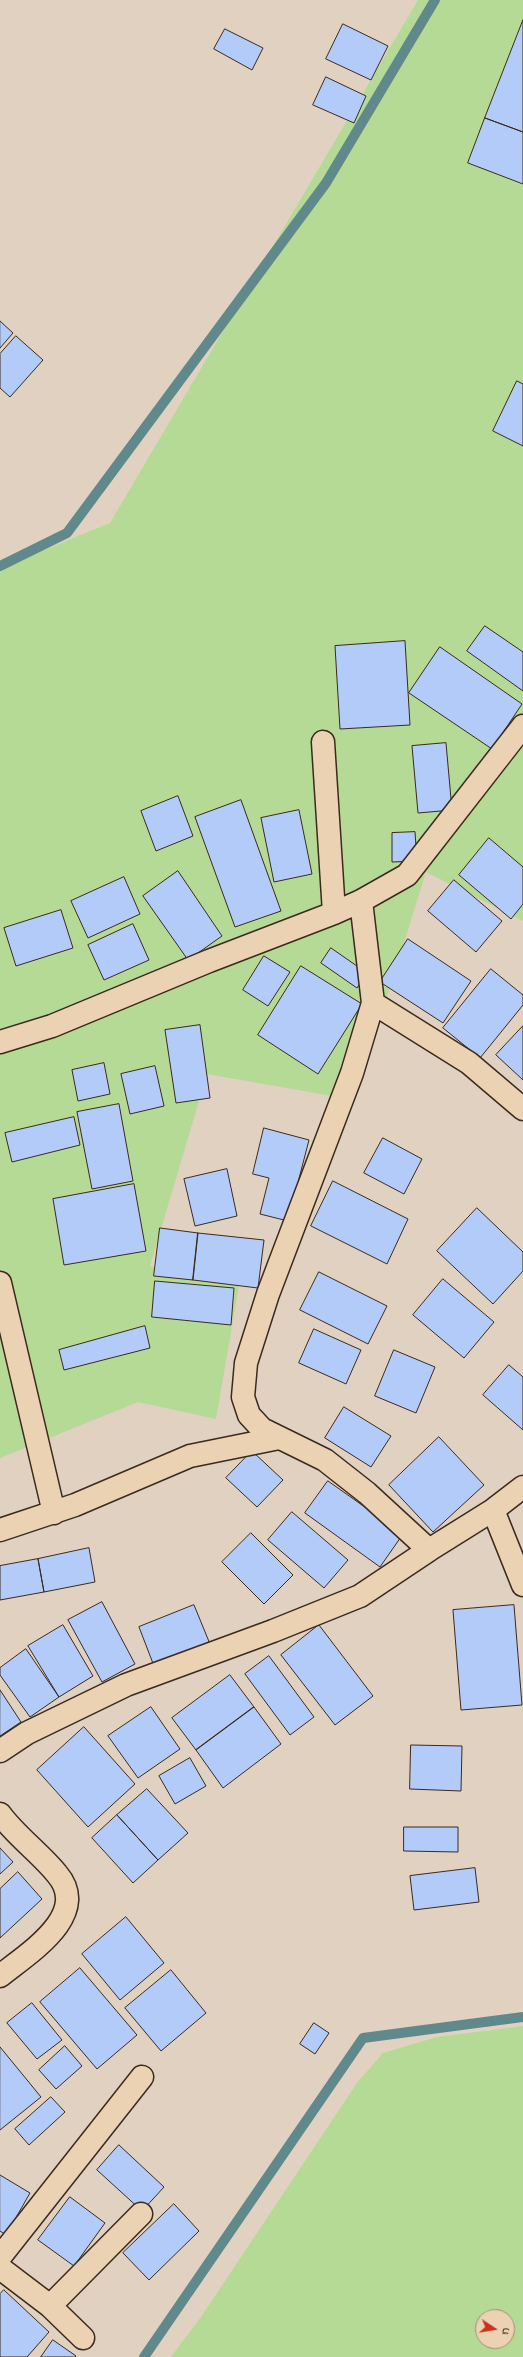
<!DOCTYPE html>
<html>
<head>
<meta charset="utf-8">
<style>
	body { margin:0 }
	#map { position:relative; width:523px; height:2357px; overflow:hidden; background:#e0d1c1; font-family:"Indie Flower",sans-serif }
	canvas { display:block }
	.north { position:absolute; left:475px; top:2309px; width:40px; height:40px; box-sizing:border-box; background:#ebd2b3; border:1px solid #a58f77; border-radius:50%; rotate:102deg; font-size:11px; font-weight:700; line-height:16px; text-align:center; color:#3b2a1e }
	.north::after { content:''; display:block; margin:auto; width:14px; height:18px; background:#c8321e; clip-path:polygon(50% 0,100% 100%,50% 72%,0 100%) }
</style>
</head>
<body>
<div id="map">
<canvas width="523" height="2357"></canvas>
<div class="north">U</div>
</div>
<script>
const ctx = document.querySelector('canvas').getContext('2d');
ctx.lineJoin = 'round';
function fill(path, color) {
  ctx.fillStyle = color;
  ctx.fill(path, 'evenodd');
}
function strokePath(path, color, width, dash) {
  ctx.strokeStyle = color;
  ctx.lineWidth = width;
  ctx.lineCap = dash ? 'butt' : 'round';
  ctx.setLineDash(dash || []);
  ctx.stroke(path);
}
fill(new Path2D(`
	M 418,0 L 523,0 L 523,921 L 426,872 L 355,1100 L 207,1074 L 150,1266 L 239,1286 L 216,1419 L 138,1402 L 0,1458 L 0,568 L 110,523 Z
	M 523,2026 L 523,2357 L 171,2357 L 201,2317 L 357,2083 L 383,2053 L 437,2037 ZM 483,2317 L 507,2317 L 507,2341 L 483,2341 Z`), '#b5da95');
strokePath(new Path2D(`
	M 0,566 L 67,533 L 326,183 L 435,0
	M 144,2357 L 363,2038 L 523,2017`), '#60898b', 10);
const building = new Path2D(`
	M 523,20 L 523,132 L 485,118 Z
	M 343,24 L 388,46 L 371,80 L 326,59 Z
	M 225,29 L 263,48 L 252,70 L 214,49 Z
	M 326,77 L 366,96 L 354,123 L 313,105 Z
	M 485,118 L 523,132 L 523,184 L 468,163 Z
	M 0,321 L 13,333 L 0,348 Z
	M 16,336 L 43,360 L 10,397 L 0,388 L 0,354 Z
	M 517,381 L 523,384 L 523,446 L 493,431 Z
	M 485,626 L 523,652 L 523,691 L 467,651 Z
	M 405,641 L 410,725 L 340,729 L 335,646 Z
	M 440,647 L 522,704 L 492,749 L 409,693 Z
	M 446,743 L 452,810 L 418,813 L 412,746 Z
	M 178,796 L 193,836 L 156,851 L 141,811 Z
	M 241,800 L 281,911 L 235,927 L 195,817 Z
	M 299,810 L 312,874 L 274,882 L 261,818 Z
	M 415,832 L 417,861 L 392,862 L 392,833 Z
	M 489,838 L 523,867 L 523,904 L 511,919 L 459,875 Z
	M 178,871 L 222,936 L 188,960 L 143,896 Z
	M 124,877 L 140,914 L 88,938 L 71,901 Z
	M 454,880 L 502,921 L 476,952 L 428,911 Z
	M 61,910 L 73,948 L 16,966 L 4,928 Z
	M 133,924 L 149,960 L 104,980 L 88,945 Z
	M 408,939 L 471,981 L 443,1023 L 380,982 Z
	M 331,948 L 367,973 L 357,988 L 321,963 Z
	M 264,956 L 290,972 L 268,1006 L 243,990 Z
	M 301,966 L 362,1004 L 318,1074 L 258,1035 Z
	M 491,969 L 523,995 L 523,1005 L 480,1058 L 443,1028 Z
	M 200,1025 L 210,1098 L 176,1103 L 165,1030 Z
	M 523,1026 L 523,1080 L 496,1055 Z
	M 104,1063 L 110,1094 L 78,1101 L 72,1070 Z
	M 155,1066 L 164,1106 L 130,1114 L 121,1074 Z
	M 119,1104 L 133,1181 L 92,1189 L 77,1112 Z
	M 74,1117 L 80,1145 L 12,1162 L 5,1133 Z
	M 264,1128 L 309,1140 L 288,1221 L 260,1214 L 269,1178 L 253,1174 Z
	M 383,1138 L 422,1159 L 404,1194 L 364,1173 Z
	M 227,1169 L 237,1216 L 195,1226 L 184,1179 Z
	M 333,1181 L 408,1219 L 387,1264 L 311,1226 Z
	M 134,1184 L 146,1251 L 64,1265 L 53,1199 Z
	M 477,1208 L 523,1252 L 523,1271 L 493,1304 L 437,1251 Z
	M 160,1228 L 198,1233 L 193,1280 L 154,1276 Z
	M 198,1233 L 264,1240 L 258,1288 L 193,1280 Z
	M 319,1272 L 387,1306 L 368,1344 L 300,1310 Z
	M 443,1279 L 494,1322 L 464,1358 L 413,1315 Z
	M 155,1281 L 234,1288 L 231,1325 L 152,1317 Z
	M 145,1326 L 150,1348 L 64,1370 L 59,1350 Z
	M 314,1329 L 361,1350 L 346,1384 L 299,1363 Z
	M 394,1350 L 435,1367 L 416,1413 L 375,1396 Z
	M 509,1365 L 523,1377 L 523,1430 L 483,1395 Z
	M 344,1407 L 391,1436 L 371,1467 L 325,1438 Z
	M 439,1437 L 484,1485 L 433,1532 L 389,1485 Z
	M 252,1451 L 283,1480 L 257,1507 L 226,1478 Z
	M 328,1481 L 403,1534 L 380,1567 L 305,1513 Z
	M 292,1512 L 348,1560 L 324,1588 L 268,1540 Z
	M 251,1533 L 293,1575 L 264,1604 L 222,1562 Z
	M 89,1548 L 95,1582 L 44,1592 L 38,1559 Z
	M 38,1559 L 44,1592 L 0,1600 L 0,1566 Z
	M 102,1602 L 135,1664 L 102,1682 L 68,1620 Z
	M 194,1605 L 210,1644 L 154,1666 L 139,1627 Z
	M 514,1605 L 522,1705 L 461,1710 L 453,1610 Z
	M 63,1625 L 93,1676 L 59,1697 L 28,1646 Z
	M 319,1625 L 373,1696 L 335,1725 L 281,1655 Z
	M 26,1649 L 59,1697 L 30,1717 L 0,1675 L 0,1668 Z
	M 269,1656 L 314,1717 L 290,1735 L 245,1674 Z
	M 230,1675 L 254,1707 L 196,1750 L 172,1718 Z
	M 0,1690 L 21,1722 L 0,1736 Z
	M 151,1707 L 180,1749 L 138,1778 L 108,1736 Z
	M 254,1707 L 281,1744 L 223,1788 L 196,1750 Z
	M 84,1727 L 135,1784 L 88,1827 L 37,1770 Z
	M 411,1745 L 462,1746 L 461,1791 L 410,1789 Z
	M 190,1758 L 206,1786 L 175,1804 L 159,1776 Z
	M 147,1789 L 188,1833 L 158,1860 L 117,1815 Z
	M 117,1815 L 158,1860 L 133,1883 L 92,1838 Z
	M 404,1827 L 458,1827 L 458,1852 L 404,1851 Z
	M 0,1848 L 13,1862 L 0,1874 Z
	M 475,1868 L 479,1902 L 414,1910 L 410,1876 Z
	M 18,1872 L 42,1899 L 0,1938 L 0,1889 Z
	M 126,1917 L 164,1963 L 120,2000 L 82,1954 Z
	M 80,1968 L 137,2035 L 97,2069 L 40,2002 Z
	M 171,1970 L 206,2013 L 161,2051 L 125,2008 Z
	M 32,2003 L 62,2040 L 37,2059 L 7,2023 Z
	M 314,2023 L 329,2033 L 315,2054 L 300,2044 Z
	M 65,2046 L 82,2066 L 56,2089 L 39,2070 Z
	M 0,2047 L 41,2097 L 0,2130 Z
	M 51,2097 L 65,2112 L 29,2145 L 15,2129 Z
	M 119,2145 L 164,2187 L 142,2211 L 97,2170 Z
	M 0,2175 L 30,2193 L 6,2235 L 0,2231 Z
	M 70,2197 L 105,2223 L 74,2266 L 38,2240 Z
	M 174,2204 L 199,2231 L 149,2280 L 123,2253 Z
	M 4,2290 L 49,2332 L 27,2357 L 0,2357 L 0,2294 Z
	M 53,2340 L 76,2356 L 75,2357 L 41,2357 Z`);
fill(building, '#b3cbf9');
strokePath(building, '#3b2a1e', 1);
const minor = new Path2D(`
	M 323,742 L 334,913
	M 361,901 L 373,1003 L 352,1073 L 268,1294 L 246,1363 L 243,1397 L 249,1415 L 262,1429 L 325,1460 L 367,1493 L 429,1550
	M 373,1003 L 469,1063 L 523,1109
	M 0,1042 L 52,1026 L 209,961 L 334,913 L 361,901 L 407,875 L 523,726
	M 0,1283 L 54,1513
	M 493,1510 L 523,1585
	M 0,1530 L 75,1505 L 190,1456 L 279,1438
	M 0,1751 L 27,1733 L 126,1685 L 273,1631 L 360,1596 L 429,1550 L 493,1510 L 523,1487
	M 0,1814 C 16,1836 40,1853 57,1874 C 92,1915 27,1954 0,1976
	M 0,2257 L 142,2077
	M 0,2268 L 50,2306 L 83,2338
	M 50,2306 L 141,2214`);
strokePath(minor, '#3b2a1e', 25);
strokePath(minor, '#ebd2b3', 22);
</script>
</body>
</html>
